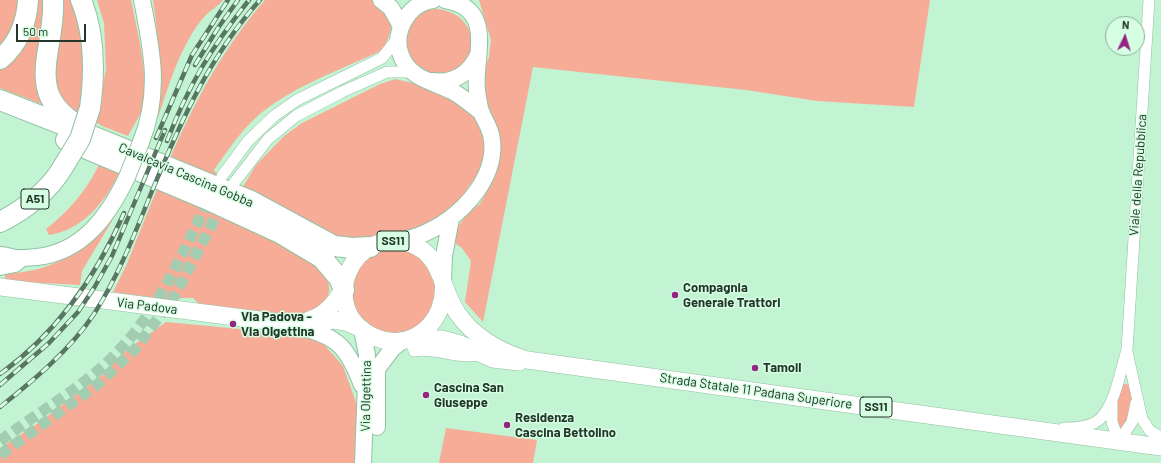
<!DOCTYPE html>
<html>
<head>
<meta charset="utf-8">
<style>
	body { margin:0 }
	#map { position:relative; width:1161px; height:463px; overflow:hidden; background:#c2f3d2; font-family:Barlow,sans-serif }
	canvas { display:block }
	.north { position:absolute; left:1105px; top:16px; width:40px; height:40px; box-sizing:border-box; background:#d6fee3; border:1px solid #8eae99; border-radius:50%; rotate:4deg; font-size:11px; font-weight:700; line-height:16px; text-align:center; color:#223629 }
	.north::after { content:''; display:block; margin:auto; width:14px; height:18px; background:#952483; clip-path:polygon(50% 0,100% 100%,50% 72%,0 100%) }
	.scale { position:absolute; left:16px; top:24px; width:70px; height:18px; box-sizing:border-box; border:2px solid #223629; border-top:0; padding-left:5px; font-size:12px; line-height:14px; white-space:nowrap; color:#223629; -webkit-text-stroke:3px #d6fee3; paint-order:stroke }
</style>
</head>
<body>
<div id="map">
<canvas width="1161" height="463"></canvas>
<div class="north">N</div>
<div class="scale">50 m</div>
</div>
<script>
const ctx = document.querySelector('canvas').getContext('2d');
ctx.lineJoin = 'round';
function fill(path, color) {
  ctx.fillStyle = color;
  ctx.fill(path, 'evenodd');
}
function strokePath(path, color, width, dash) {
  ctx.strokeStyle = color;
  ctx.lineWidth = width;
  ctx.lineCap = dash ? 'butt' : 'round';
  ctx.setLineDash(dash || []);
  ctx.stroke(path);
}
function write(font, color, halo, rows, align = 'center') {
  ctx.font = font + ' Barlow,sans-serif';
  ctx.lineWidth = 3;
  ctx.setLineDash([]);
  ctx.textBaseline = 'middle';
  ctx.strokeStyle = halo;
  ctx.fillStyle = color;
  for (const [text, x, y, turn = 0] of rows) {
    ctx.save();
    ctx.translate(x, y);
    ctx.rotate((+turn || 0) * Math.PI / 180);
    ctx.textAlign = isNaN(turn) ? turn : align;
    if (halo) ctx.strokeText(text, 0, 0);
    ctx.fillText(text, 0, 0);
    ctx.restore();
  }
}
fill(new Path2D(`
	M 0,0 L 23,0 L 23,8 L 0,51 Z
	M 32,0 L 49,0 L 44,105 L 0,88 L 0,65 Z
	M 59,0 L 72,0 L 80,23 L 86,60 L 80,116 L 56,94 L 52,55 Z
	M 97,0 L 131,0 C 137,29 150,81 142,109 C 139,118 132,128 128,136 L 102,126 L 96,122 L 106,69 L 104,23 Z
	M 153,0 L 223,0 C 218,7 210,10 205,16 C 182,41 168,87 158,118 C 162,78 159,40 153,0 Z
	M 265,0 L 372,0 C 379,5 393,18 391,28 C 390,35 386,43 383,50 C 342,69 296,85 261,113 C 242,129 228,150 214,170 L 215,172 L 242,188 L 256,165 L 284,136 L 302,123 L 380,84 L 395,79 L 435,88 L 455,96 L 482,123 L 486,145 L 481,169 L 455,206 L 431,223 L 408,233 L 384,234 L 358,242 L 349,242 L 171,156 C 196,99 224,47 265,0 Z
	M 479,0 L 930,0 L 914,107 L 817,101 L 746,90 L 533,67 L 483,322 L 465,302 L 471,261 L 462,248 L 453,242 L 459,225 L 470,211 L 480,204 L 489,188 L 499,159 L 497,129 L 484,98 L 481,80 L 489,57 L 491,40 Z
	M 436,9 C 474,11 487,57 451,74 C 445,77 431,74 424,73 L 406,54 L 405,36 L 412,20 L 427,10 Z
	M 99,165 L 119,173 C 105,202 83,230 49,235 L 46,229 C 69,211 86,191 99,165 Z
	M 157,189 C 211,211 268,229 315,264 C 323,269 331,282 329,292 C 319,332 229,309 200,305 L 193,298 L 182,298 L 171,300 L 113,292 L 126,266 Z
	M 118,211 L 82,271 L 80,285 L 5,281 L 5,274 C 57,271 86,250 118,211 Z
	M352 291a42 42 0 1 1 84 0a42 42 0 1 1-84 0Z
	M 166,322 L 272,332 L 321,341 L 343,366 L 357,405 L 359,436 L 357,463 L 0,463 L 0,448 L 37,424 L 101,376 L 128,349 Z
	M 1121,384 L 1127,384 L 1131,387 L 1133,409 L 1123,430 L 1120,429 L 1113,407 Z
	M 446,428 L 537,440 L 533,463 L 439,463 Z`), '#f7ac98');
strokePath(new Path2D(`
	M 0,441 C 33,416 70,395 101,368 C 156,319 179,260 211,195
	M 0,455 L 98,384 L 136,348 L 175,295 L 223,203`), '#a2cdb0', 11, [11, 5.5]);
const street = new Path2D(`
	M 222,176 L 248,141 L 274,116 L 297,100 L 382,58 L 398,38
	M 234,183 L 268,139 L 296,116 L 342,92 L 387,72 L 413,72
	M 410,338 L 414,351 C 435,347 457,359 478,355
	M 1127,352 L 1142,419 L 1150,431 L 1161,437
	M 1112,402 L 1112,422 L 1119,441 L 1132,422 L 1136,403
	M 1064,428 C 1075,428 1091,427 1100,419 C 1115,405 1121,369 1127,350 L 1149,0`);
const secondary = new Path2D(`
	M 381,0 L 391,8 L 401,26
	M 433,0 C 420,2 409,10 403,23 C 393,42 400,65 418,76 C 429,82 441,86 452,91 C 463,97 472,105 482,113
	M 432,81 C 453,84 469,74 478,55
	M 141,142 C 161,93 152,50 142,0
	M 397,241 C 442,236 498,188 492,140 C 491,129 485,121 481,112 C 479,105 478,98 477,91 C 473,58 497,8 445,0
	M 0,255 C 6,255 10,257 15,258 C 22,259 30,257 37,257 C 83,252 109,215 127,177
	M 0,267 L 15,264 L 22,258
	M 443,281 L 444,256 L 451,218
	M 299,327 C 338,336 348,348 362,385
	M 362,329 L 367,355 L 363,463
	M 377,427 L 377,369 L 393,348 L 403,340`);
const primary = new Path2D(`
	M 443,281 C 448,321 412,355 372,336 C 316,309 352,223 411,244 C 444,256 440,290 458,314 C 474,337 501,352 527,360 L 1161,447
	M 0,287 L 283,323 L 313,324 L 334,320 L 346,322 L 362,329
	M 309,320 C 325,316 339,300 345,284
	M 412,338 L 442,339 L 460,344 L 493,359 L 519,362`);
const highway = new Path2D(`
	M 53,0 C 56,48 23,92 76,124
	M 81,0 C 95,34 95,72 90,108
	M 0,59 C 18,45 27,22 28,0
	M 0,100 L 102,140 L 251,201 L 334,246 L 352,248 L 370,247
	M 66,140 L 204,198 L 280,233 L 322,258 L 339,278 L 344,290
	M 0,222 C 24,210 49,191 63,167`);
strokePath(street, '#92c2a2', 12);
strokePath(secondary, '#92c2a2', 18);
strokePath(primary, '#92c2a2', 18);
strokePath(highway, '#92c2a2', 22);
strokePath(street, '#fff', 11);
strokePath(secondary, '#fff', 16);
strokePath(primary, '#fff', 17);
strokePath(highway, '#fff', 20);
const rail = new Path2D(`
	M 195,65 L 218,28 L 238,0
	M 156,138 L 192,55 L 228,0
	M 167,141 C 189,84 211,48 249,0
	M 0,374 C 57,333 96,277 124,213
	M 0,385 L 49,343 L 78,312 L 94,288 L 112,256 L 165,130
	M 0,407 C 34,380 70,350 94,314 C 119,275 135,233 152,191 C 181,121 209,57 260,0`);
strokePath(rail, '#587662', 4.5);
strokePath(rail, '#d6fee3', 3, [9]);
const secondaryBridge = new Path2D(`
	M 127,177 L 141,142`);
const highwayBridge = new Path2D(`
	M 63,167 L 80,139 L 90,108`);
strokePath(secondaryBridge, '#92c2a2', 18, []);
strokePath(highwayBridge, '#92c2a2', 22, []);
strokePath(secondaryBridge, '#fff', 16);
strokePath(highwayBridge, '#fff', 20);
for (const [x, y, r, color] of [
	[675,295,4,"#952483"],
	[233,324,4,"#952483"],
	[755,368,4,"#952483"],
	[426,395,4,"#952483"],
	[507,425,4,"#952483"]
]) {
  const dot = new Path2D();
  dot.arc(x, y, r, 0, 2 * Math.PI);
  ctx.fillStyle = color;
  ctx.fill(dot);
  strokePath(dot, '#d6fee3', 1.5);
}
for (const [x, y, w] of [
	[35,199,28],
	[393,241,32],
	[876,407,32]
]) {
  const box = new Path2D();
  box.roundRect(x - w / 2, y - 10, w, 20, 3);
  ctx.fillStyle = '#d6fee3';
  ctx.fill(box);
  strokePath(box, '#223629', 1);
}
write('bold 12px', '#223629', null, [
	["A51",35,199],
	["SS11",393,241],
	["SS11",876,407]
]);
write('13px', '#223629', '#d6fee3', [
	["Cavalcavia Cascina Gobba",186,175,23],
	["Viale della Repubblica",1138,175,-86],
	["Via Padova",147,306,7],
	["Strada Statale 11 Padana Superiore",756,391,8],
	["Via Olgettina",366,396,-89]
]);
write('bold 13px', '#223629', '#d6fee3', [
	["Compagnia",683,288],
	["Generale Trattori",683,303],
	["Via Padova -",241,317],
	["Via Olgettina",241,332],
	["Tamoil",763,368],
	["Cascina San",434,388],
	["Giuseppe",434,403],
	["Residenza",515,418],
	["Cascina Bettolino",515,433]
], 'left');
</script>
</body>
</html>
